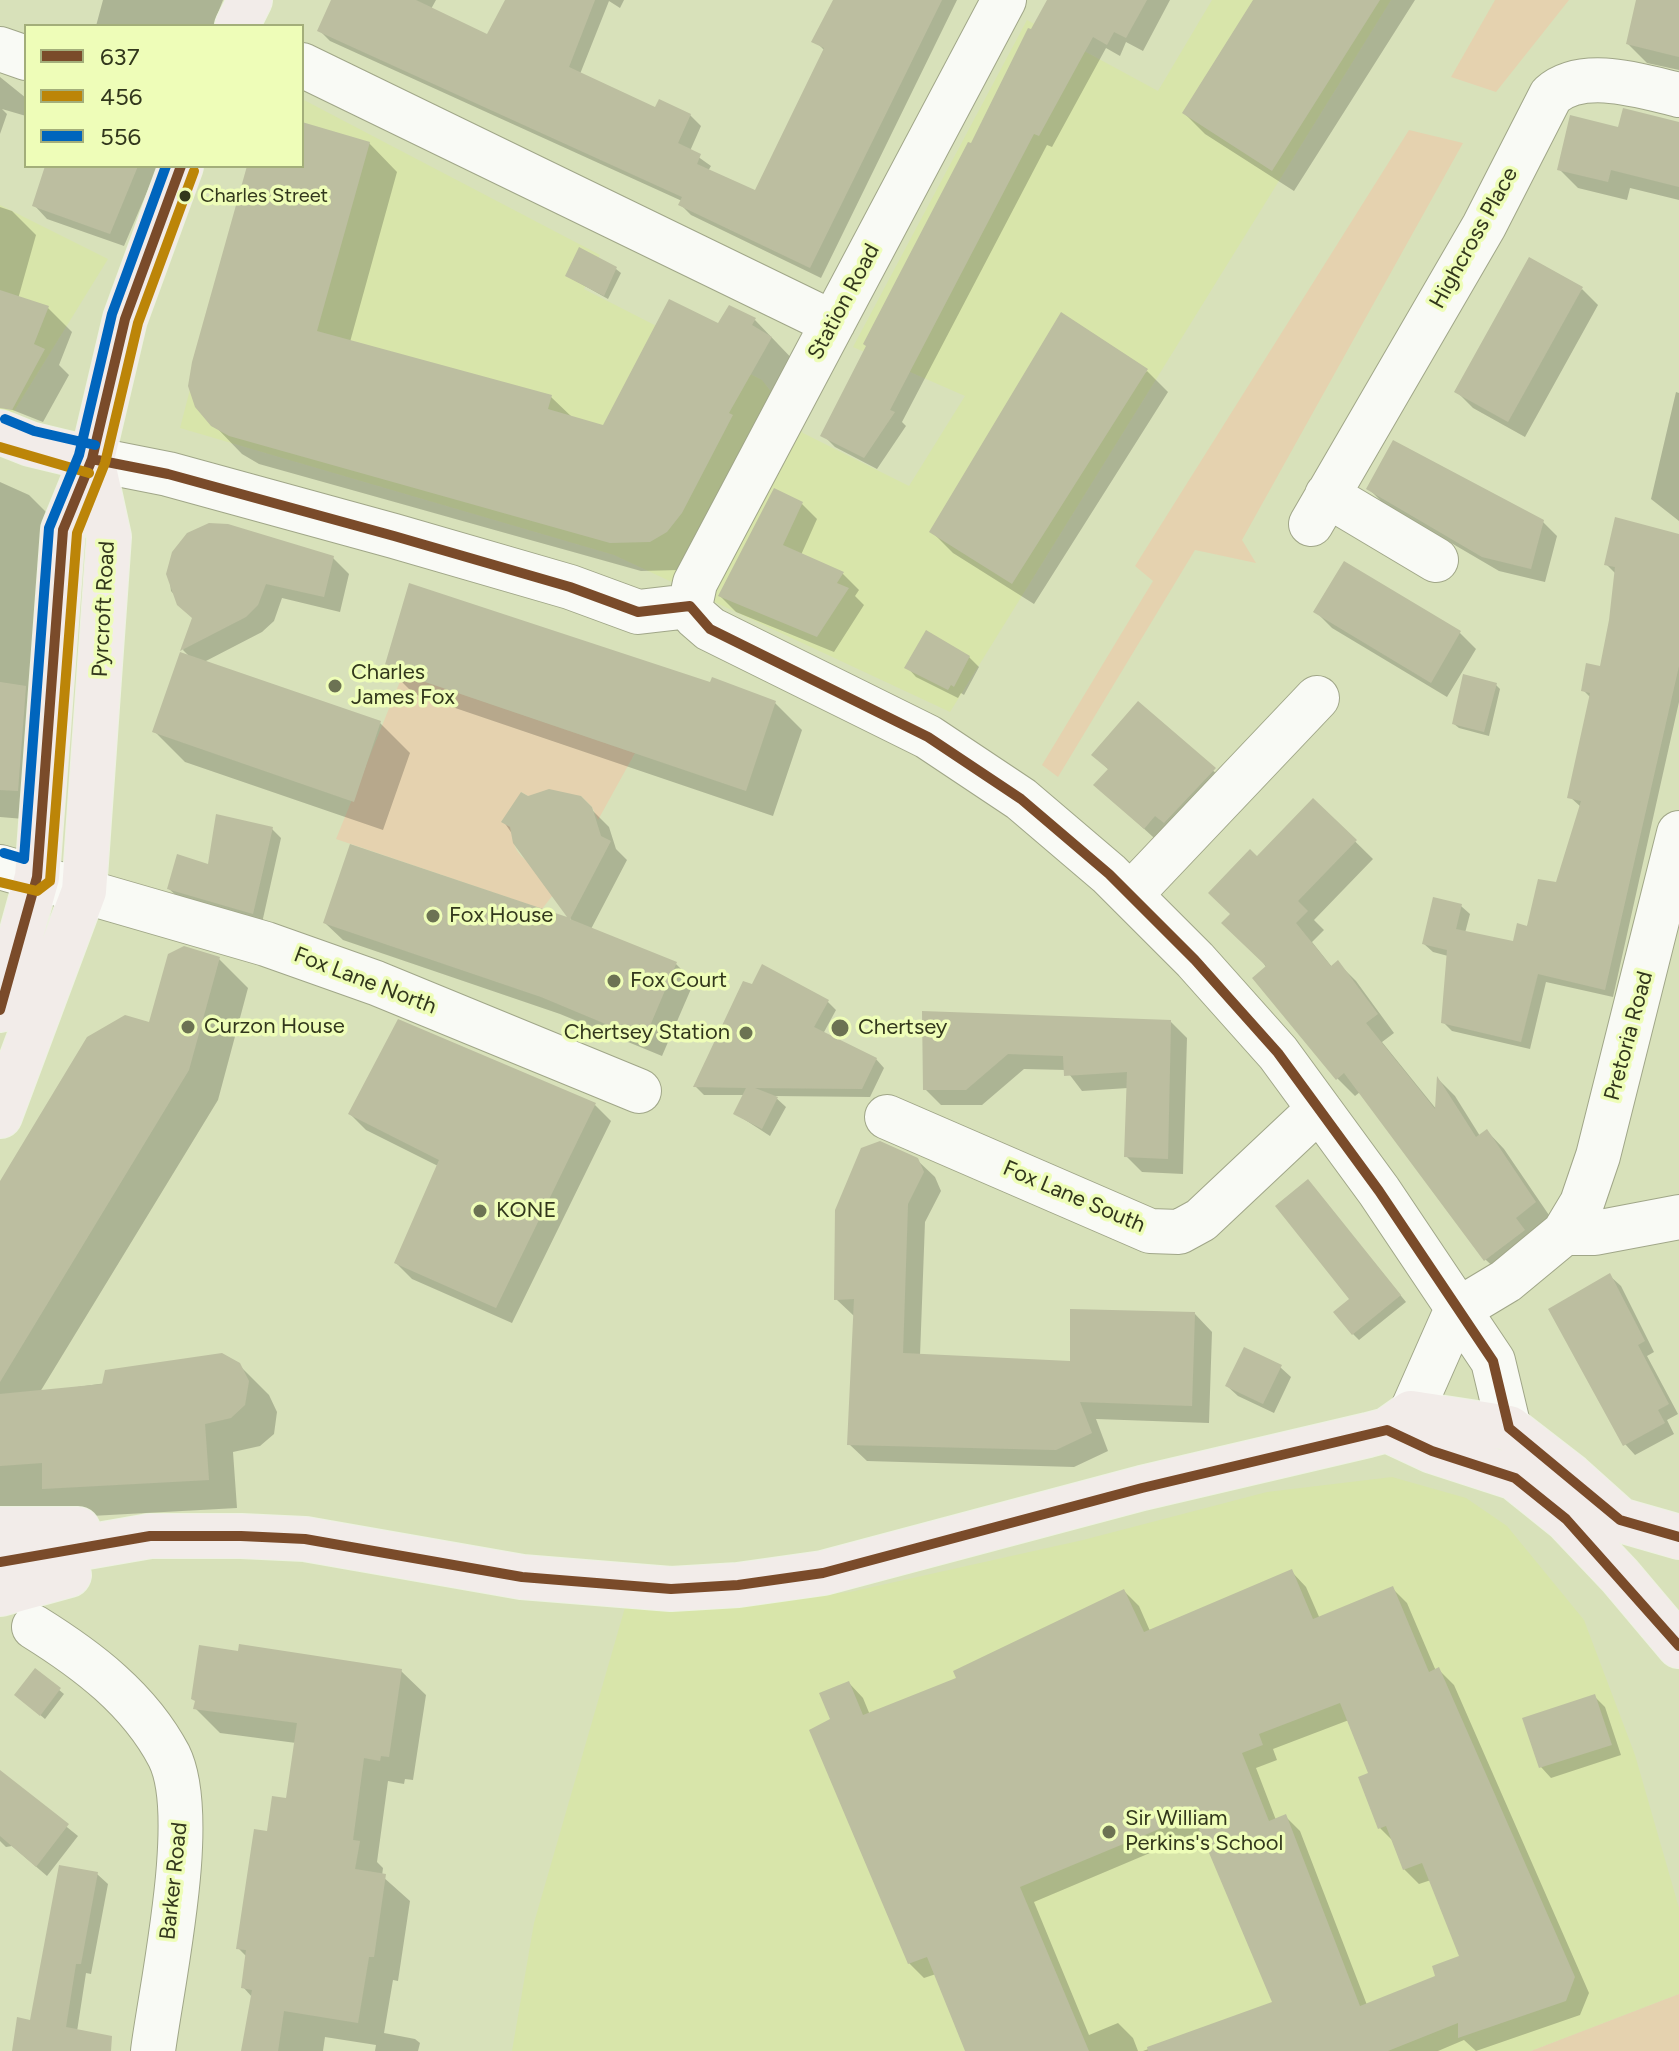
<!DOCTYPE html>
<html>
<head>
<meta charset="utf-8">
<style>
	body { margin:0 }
	#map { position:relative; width:1679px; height:2051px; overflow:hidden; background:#d8e1ba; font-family:Figtree,sans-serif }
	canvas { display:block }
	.legend { position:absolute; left:24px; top:24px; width:280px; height:144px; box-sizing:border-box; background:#eefdb8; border:2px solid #a3ae7a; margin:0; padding:10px 14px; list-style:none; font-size:24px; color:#32371c }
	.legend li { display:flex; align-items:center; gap:16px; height:40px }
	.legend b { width:40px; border:2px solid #a3ae7a }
</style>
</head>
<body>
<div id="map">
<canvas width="1679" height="2051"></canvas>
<ul class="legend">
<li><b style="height:10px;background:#7a4b2a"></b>637</li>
<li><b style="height:10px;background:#bc8508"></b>456</li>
<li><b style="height:10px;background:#0065bd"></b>556</li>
</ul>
</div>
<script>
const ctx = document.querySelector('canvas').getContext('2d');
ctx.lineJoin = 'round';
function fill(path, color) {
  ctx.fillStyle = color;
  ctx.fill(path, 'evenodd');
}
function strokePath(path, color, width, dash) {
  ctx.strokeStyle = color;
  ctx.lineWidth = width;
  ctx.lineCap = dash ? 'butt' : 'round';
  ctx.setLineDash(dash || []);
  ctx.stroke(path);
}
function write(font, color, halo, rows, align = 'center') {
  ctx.font = font + ' Figtree,sans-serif';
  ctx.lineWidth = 7;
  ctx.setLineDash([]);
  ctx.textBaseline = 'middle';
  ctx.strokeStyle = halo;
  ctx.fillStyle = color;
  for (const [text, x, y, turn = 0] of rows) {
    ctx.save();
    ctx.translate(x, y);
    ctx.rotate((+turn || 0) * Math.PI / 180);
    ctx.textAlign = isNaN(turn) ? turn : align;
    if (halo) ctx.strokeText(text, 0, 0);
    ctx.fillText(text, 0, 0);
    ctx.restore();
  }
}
fill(new Path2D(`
	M 1212,0 L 1391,0 L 950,712 L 614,555 L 180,428 L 248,166 L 302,166 L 302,99 L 600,255 L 584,289 L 762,380 L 803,433 L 909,486 L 965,396 L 853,347 L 1027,20 L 1158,91 Z
	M 0,205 L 108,259 L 0,434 Z
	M 1392,1477 L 1466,1498 L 1507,1526 L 1584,1620 L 1635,1755 L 1679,1908 L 1679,1994 L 1531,2051 L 512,2051 L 534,1923 L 626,1604 L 671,1610 L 850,1592 L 1083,1540 L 1267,1492 Z`), '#d8e5aa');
fill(new Path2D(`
	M 1495,0 L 1569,0 L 1496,92 L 1451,77 Z
	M 1409,130 L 1463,143 L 1242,540 L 1256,563 L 1195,550 L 1058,777 L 1042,765 L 1153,581 L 1135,566 Z
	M 403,674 L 635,753 L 598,820 L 592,807 L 581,796 L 528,796 L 521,792 C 504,848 511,861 567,877 L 542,909 L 336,839 Z
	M 1679,1994 L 1679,2051 L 1531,2051 Z`), '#e5d2af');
fill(new Path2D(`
	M 103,0 L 223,0 L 213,26 L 96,26 Z
	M 334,0 L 436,0 L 431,9 L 488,37 L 507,0 L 624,0 L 620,8 L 609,1 L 580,74 L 656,109 L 690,115 L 701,126 L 690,151 L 711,166 L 708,171 L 755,192 L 825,51 L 817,43 L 840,0 L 957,0 L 821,278 L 691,215 L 681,205 L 682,201 L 330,41 L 319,30 Z
	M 1049,0 L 1170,0 L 1143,51 L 1126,42 L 1120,56 L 1106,48 L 1052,147 L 1047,145 L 902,422 L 906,426 L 877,469 L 835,447 L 823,435 Z
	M 1256,0 L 1415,0 L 1294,191 L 1205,134 L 1184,113 Z
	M 1638,0 L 1679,3 L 1679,70 L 1647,63 L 1628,44 Z
	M 0,77 L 26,98 L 26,116 L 2,109 L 7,114 L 0,134 Z
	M 302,124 L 369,143 L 397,172 L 350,342 L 551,397 L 573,418 L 604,427 L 719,326 L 755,320 L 800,367 L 679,570 L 641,571 L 259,464 L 242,454 L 213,424 L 249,166 L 302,166 Z
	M 1679,124 L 1679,200 L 1630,188 L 1627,200 L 1578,188 L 1559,169 L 1620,130 Z
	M 48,166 L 158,166 L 124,246 L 47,219 L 34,205 Z
	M 0,207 L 12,211 L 36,235 L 18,299 L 48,308 L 72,332 L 59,365 L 69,375 L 43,422 L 0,405 Z
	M 616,269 L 621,273 L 608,299 L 567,276 Z
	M 1582,289 L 1598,305 L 1525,437 L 1473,408 L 1457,392 Z
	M 1147,371 L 1168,392 L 1034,604 L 953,553 L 932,532 Z
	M 1676,392 L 1679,393 L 1679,521 L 1651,499 Z
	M 0,482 L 29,495 L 59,525 L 48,821 L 0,817 Z
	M 1369,489 L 1542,521 L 1557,536 L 1545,582 L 1499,571 L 1383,503 Z
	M 801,503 L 817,519 L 801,555 L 843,574 L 859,590 L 855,596 L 864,605 L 834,652 L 736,612 L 720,596 Z
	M 1679,536 L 1679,702 L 1613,997 L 1546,982 L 1530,1049 L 1452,1031 L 1443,1022 L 1448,956 L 1433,952 L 1424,944 L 1461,906 L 1470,914 L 1465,933 L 1514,944 L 1557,884 L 1581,807 L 1570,797 L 1591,698 L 1583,690 L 1601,668 L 1611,621 L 1616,574 L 1606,564 Z
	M 333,558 L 349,574 L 340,612 L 282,598 L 274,621 L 262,632 L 204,662 L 380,723 L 410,753 L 383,830 L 185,762 L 155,732 L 190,657 L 183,650 L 194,618 L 171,591 L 169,575 Z
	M 1344,563 L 1460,633 L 1476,649 L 1447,697 L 1332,628 L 1316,612 Z
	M 969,657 L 979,667 L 964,695 L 961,693 L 958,698 L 916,677 L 907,667 Z
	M 387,667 L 775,703 L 802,730 L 773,816 L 414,694 Z
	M 1496,685 L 1500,689 L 1489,736 L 1459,728 L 1454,724 Z
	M 1138,704 L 1245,799 L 1175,857 L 1096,785 L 1109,770 L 1094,755 Z
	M 528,798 L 580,798 L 609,827 L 616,849 L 627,860 L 591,929 L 676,964 L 694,982 L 662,1056 L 560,1014 L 343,940 L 325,923 L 572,921 L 504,822 Z
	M 1313,800 L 1373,859 L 1314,920 L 1324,930 L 1312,942 L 1332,967 L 1338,963 L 1356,981 L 1394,1033 L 1382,1042 L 1437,1110 L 1439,1080 L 1455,1096 L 1480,1136 L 1487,1131 L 1504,1149 L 1553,1221 L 1504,1277 L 1486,1260 L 1360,1092 L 1355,1096 L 1337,1078 L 1232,914 L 1257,859 Z
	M 272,829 L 281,838 L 262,923 L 179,898 L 169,889 Z
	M 219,959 L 248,988 L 218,1100 L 40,1392 L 239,1365 L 269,1395 L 277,1412 L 274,1434 L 260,1446 L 233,1452 L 237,1508 L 73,1517 L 6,1513 L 0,1507 L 0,1186 L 150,1024 Z
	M 753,987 L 827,1001 L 836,1010 L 823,1034 L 876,1059 L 884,1068 L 870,1097 L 774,1096 L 786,1107 L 770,1136 L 736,1114 L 744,1095 L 704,1095 L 696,1087 Z
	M 924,1013 L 1171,1022 L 1187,1038 L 1183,1174 L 1142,1172 L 1126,1156 L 1128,1088 L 1082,1091 L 1066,1070 L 1024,1069 L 982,1105 L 941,1105 L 925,1089 Z
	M 595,1105 L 611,1121 L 512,1323 L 412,1279 L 396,1263 L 438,1166 L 366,1130 L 350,1114 Z
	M 916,1159 L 935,1177 L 941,1191 L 925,1222 L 920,1356 L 1072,1363 L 1195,1314 L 1212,1332 L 1209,1423 L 1096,1419 L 1108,1451 L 1074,1467 L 867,1461 L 849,1444 L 854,1316 L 836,1299 Z
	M 1314,1188 L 1406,1302 L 1359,1340 L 1353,1334 L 1352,1299 Z
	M 1610,1276 L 1621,1286 L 1654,1352 L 1647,1356 L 1678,1414 L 1667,1420 L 1674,1434 L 1635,1455 L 1625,1444 Z
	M 1280,1367 L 1291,1377 L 1274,1413 L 1238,1396 L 1227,1386 Z
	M 1292,1572 L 1306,1587 L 1320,1619 L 1392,1588 L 1407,1603 L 1436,1671 L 1439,1670 L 1454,1685 L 1589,1993 L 1580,2015 L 1476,2051 L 1464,2040 L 1438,2051 L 1143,2051 L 1274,2003 L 1202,1831 L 1034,1902 L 1089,2035 L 1118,2023 L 1133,2038 L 1138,2051 L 967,2051 L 936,1974 L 924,1978 L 909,1963 L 833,1720 L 849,1683 L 863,1698 L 870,1715 L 958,1679 L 1124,1591 L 1139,1606 L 1150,1631 ZM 1349,1720 L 1371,1774 L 1380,1828 L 1394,1842 L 1404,1869 L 1419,1884 L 1431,1880 L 1461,1957 L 1438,1978 L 1367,2005 L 1300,1831 L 1285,1816 L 1276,1820 L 1256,1768 L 1277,1760 L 1273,1749 Z
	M 36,1671 L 64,1694 L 45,1719 L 21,1699 Z
	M 401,1671 L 426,1695 L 413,1780 L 405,1779 L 404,1784 L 388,1781 L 377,1862 L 383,1868 L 382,1876 L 410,1901 L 398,1981 L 393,1980 L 384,2033 L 415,2039 L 420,2043 L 418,2051 L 375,2051 L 376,2045 L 325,2037 L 323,2051 L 243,2051 L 252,1997 L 243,1987 L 247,1957 L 238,1948 L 268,1833 L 288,1801 L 296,1743 L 220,1733 L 195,1708 Z
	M 1594,1696 L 1605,1707 L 1621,1755 L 1551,1778 L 1541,1767 Z
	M 0,1773 L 78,1836 L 47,1876 L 12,1846 L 6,1847 L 0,1841 Z
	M 97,1874 L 108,1884 L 91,1974 L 86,1973 L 74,2051 L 14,2051 L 31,2022 Z`), '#0003');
fill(new Path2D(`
	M 331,0 L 416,0 L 487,34 L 505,0 L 595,0 L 569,67 L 655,107 L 659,99 L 691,114 L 678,143 L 701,154 L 697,164 L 755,190 L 824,48 L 811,42 L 833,0 L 942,0 L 810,268 L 678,205 L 682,197 L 317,31 Z
	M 1047,0 L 1147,0 L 1126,38 L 1114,32 L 1107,45 L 1093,37 L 1039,136 L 1034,134 L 890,410 L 895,412 L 864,458 L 820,436 L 866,346 L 863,344 L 968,142 L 971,143 L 1028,28 L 1031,29 Z
	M 1253,0 L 1380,0 L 1272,171 L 1182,113 Z
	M 1636,0 L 1679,0 L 1679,57 L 1626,44 Z
	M 1623,108 L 1679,122 L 1679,187 L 1611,170 L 1608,182 L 1557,170 L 1570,115 L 1618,127 Z
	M 302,122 L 370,142 L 317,331 L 552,395 L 548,409 L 603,425 L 669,299 L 718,323 L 729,305 L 756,318 L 752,325 L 772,337 L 729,413 L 733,415 L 682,513 L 667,532 L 650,542 L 610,543 L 229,436 L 211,426 L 195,407 L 188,386 L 192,362 L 247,166 L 302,166 Z
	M 45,166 L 138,166 L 110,234 L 32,206 Z
	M 579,247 L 617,267 L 604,296 L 565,276 Z
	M 1529,257 L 1583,287 L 1508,422 L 1454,392 Z
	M 0,290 L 49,306 L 34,344 L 45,349 L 12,410 L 0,408 Z
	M 1061,312 L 1148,369 L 1012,584 L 929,532 Z
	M 1393,440 L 1544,520 L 1531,569 L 1482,557 L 1366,489 Z
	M 774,488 L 803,502 L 783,545 L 844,572 L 837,583 L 849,588 L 817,637 L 718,596 Z
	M 1615,517 L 1679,534 L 1679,666 L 1605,990 L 1538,974 L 1521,1042 L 1441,1023 L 1447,950 L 1422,944 L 1433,897 L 1462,904 L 1456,929 L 1513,941 L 1517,923 L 1527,926 L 1538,879 L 1556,882 L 1581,801 L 1567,798 L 1590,693 L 1581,691 L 1586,663 L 1600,666 L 1609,620 L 1615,567 L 1604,565 Z
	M 209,523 L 228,524 L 334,556 L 324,597 L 266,584 L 258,605 L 246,617 L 180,651 L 192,618 L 177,605 L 166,574 L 172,552 L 187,533 Z
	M 1344,561 L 1461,631 L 1431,683 L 1313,612 Z
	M 409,583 L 710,682 L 712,677 L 776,701 L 746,791 L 384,668 Z
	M 926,630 L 970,656 L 954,687 L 951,685 L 948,690 L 904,668 Z
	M 180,652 L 381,721 L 354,802 L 152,732 Z
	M 1463,674 L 1497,683 L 1484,732 L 1452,724 Z
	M 0,682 L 26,686 L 18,791 L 0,790 Z
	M 1138,701 L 1216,768 L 1164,823 L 1155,816 L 1144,829 L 1093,785 L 1108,769 L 1091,755 Z
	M 549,789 L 581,796 L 592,807 L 601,836 L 611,841 L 570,919 L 677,962 L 644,1040 L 541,997 L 323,923 L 350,844 L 567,917 L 513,843 L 510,827 L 501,822 L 521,792 L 528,796 Z
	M 1313,798 L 1357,840 L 1298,901 L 1308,911 L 1296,923 L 1331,966 L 1338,960 L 1378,1014 L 1366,1023 L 1435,1109 L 1437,1076 L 1476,1137 L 1487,1129 L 1536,1202 L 1516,1218 L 1525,1230 L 1484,1261 L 1344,1073 L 1336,1080 L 1252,978 L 1266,966 L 1221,923 L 1230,914 L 1208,893 L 1250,849 L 1257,856 Z
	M 216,814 L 273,827 L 253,914 L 167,889 L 177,854 L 208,864 Z
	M 184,946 L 220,957 L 189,1070 L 0,1382 L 0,1181 L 87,1037 L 125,1015 L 149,1022 L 168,954 Z
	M 762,964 L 829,1000 L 814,1027 L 877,1058 L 862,1089 L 755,1088 L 778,1097 L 762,1129 L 733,1114 L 746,1088 L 693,1087 L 743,981 L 752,984 Z
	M 922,1011 L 1171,1020 L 1168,1159 L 1124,1157 L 1127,1072 L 1064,1076 L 1063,1056 L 1008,1054 L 966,1090 L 923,1090 Z
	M 398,1019 L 596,1103 L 496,1308 L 394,1263 L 439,1160 L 348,1114 Z
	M 880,1141 L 918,1158 L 924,1172 L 908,1204 L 903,1353 L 1070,1361 L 1070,1309 L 1195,1312 L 1192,1406 L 1080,1402 L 1092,1433 L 1056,1450 L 847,1445 L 854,1299 L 834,1300 L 835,1210 L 861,1148 Z
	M 1308,1179 L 1401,1295 L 1352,1335 L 1333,1312 L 1349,1299 L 1275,1206 Z
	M 1610,1273 L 1645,1341 L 1638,1345 L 1669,1404 L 1658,1410 L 1665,1423 L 1623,1446 L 1548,1309 Z
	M 1244,1347 L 1282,1365 L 1263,1404 L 1225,1386 Z
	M 222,1353 L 240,1363 L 249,1381 L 245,1405 L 231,1418 L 205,1424 L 209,1480 L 42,1489 L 42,1463 L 0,1466 L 0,1394 L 102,1384 L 105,1370 Z
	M 1292,1569 L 1313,1619 L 1393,1586 L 1429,1672 L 1439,1667 L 1575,1977 L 1566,2001 L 1458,2038 L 1458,2023 L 1388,2051 L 1148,2051 L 1147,2047 L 1272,2002 L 1193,1815 L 1020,1887 L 1089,2051 L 965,2051 L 927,1957 L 908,1964 L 809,1730 L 830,1719 L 819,1693 L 849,1681 L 863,1715 L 956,1678 L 953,1671 L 1124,1589 L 1144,1632 ZM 1340,1703 L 1368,1773 L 1358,1777 L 1378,1829 L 1386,1826 L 1403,1870 L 1422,1863 L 1459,1956 L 1432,1966 L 1435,1976 L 1360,2006 L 1286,1814 L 1269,1821 L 1242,1753 L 1263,1745 L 1259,1734 Z
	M 239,1644 L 402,1669 L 389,1757 L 381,1756 L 380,1761 L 364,1758 L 353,1840 L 360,1841 L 355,1869 L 386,1874 L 374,1957 L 369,1957 L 358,2023 L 284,2011 L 278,2051 L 241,2051 L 252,1990 L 241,1988 L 246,1950 L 236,1949 L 254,1829 L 267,1831 L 272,1796 L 286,1798 L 297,1723 L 193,1709 L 195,1701 L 191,1699 L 199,1645 L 238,1651 Z
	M 35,1668 L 61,1688 L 40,1716 L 14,1695 Z
	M 1595,1694 L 1612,1745 L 1539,1768 L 1522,1718 Z
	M 0,1770 L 69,1824 L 36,1867 L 0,1836 Z
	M 59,1865 L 98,1872 L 81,1964 L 76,1964 L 66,2027 L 112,2036 L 111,2051 L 12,2051 L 17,2017 L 30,2020 Z`), '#bcbea0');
const minor = new Path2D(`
	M 0,49 L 26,58
	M 302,65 L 833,323
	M 92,459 L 168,474 L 394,536 L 570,587 L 638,612 L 690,606
	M 1327,495 L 1436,560
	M 1311,524 L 1484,226 L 1551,95 C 1583,67 1641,86 1679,95
	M 690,606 L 695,616 L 710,629 L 928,737 L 1021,799 L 1109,874 L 1195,960 L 1278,1053 L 1379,1191 L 1493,1361 L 1509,1428
	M 690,606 L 695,583 L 1004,0
	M 0,867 L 266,944 L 376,983 L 639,1091
	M 1130,895 L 1317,698
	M 887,1117 L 1150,1231 L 1179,1232 L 1201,1220 L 1319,1109
	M 1564,1233 L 1582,1203 L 1598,1156 L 1679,833
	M 1456,1311 L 1506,1281 L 1564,1233 L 1595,1233 L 1679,1217
	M 1411,1413 L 1456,1311
	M 34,1627 C 87,1660 139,1699 169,1756 C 199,1816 162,1982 153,2051`);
const major = new Path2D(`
	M 237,26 L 250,0
	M 0,432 L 30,444 L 92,459
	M 0,1010 L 37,877 L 63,530 L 92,459 L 125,319 L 181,166
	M 0,1116 L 84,891 L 109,537 L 92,459
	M 1387,1430 L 1432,1451 L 1515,1478 L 1566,1519 L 1620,1576 L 1679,1646
	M 0,1529 L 78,1529
	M 0,1562 L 150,1536 L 241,1536 L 305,1539 L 522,1577 L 671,1589 L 738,1585 L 823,1573 L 1142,1488 L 1368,1435 L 1387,1430 L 1411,1413 L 1509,1428 L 1571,1476 L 1620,1520 L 1679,1537
	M 0,1594 L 69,1575`);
strokePath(minor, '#a0a688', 46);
strokePath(major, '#edf2e0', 46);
strokePath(minor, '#f9faf5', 44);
strokePath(major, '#f2ece9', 44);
strokePath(new Path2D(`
	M 92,459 L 168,474 L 394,536 L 570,587 L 638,612 L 690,606 L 710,629 L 928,737 L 1021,799 L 1109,874 L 1195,960 L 1278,1053 L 1379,1191 L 1493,1361 L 1509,1428 L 1620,1520 L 1679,1537
	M 0,1010 L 37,877 L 63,530 L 92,459 L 125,319 L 181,166
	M 0,1562 L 150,1536 L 241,1536 L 305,1539 L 522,1577 L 671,1589 L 738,1585 L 823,1573 L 1142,1488 L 1387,1430 L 1432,1451 L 1515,1478 L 1566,1519 L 1679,1646`), '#7a4b2a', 10);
strokePath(new Path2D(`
	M 0,447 L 89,473
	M 0,882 L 37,891 L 50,881 L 77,533 L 105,463 L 138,323 L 194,171`), '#bc8508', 10);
strokePath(new Path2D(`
	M 5,419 L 34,431 L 95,445
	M 4,853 L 24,859 L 49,528 L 79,455 L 112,314 L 166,166`), '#0065bd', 10);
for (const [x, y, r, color] of [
	[185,196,7,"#32371c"],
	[335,686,8,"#6c7253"],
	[433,916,8,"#6c7253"],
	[614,981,8,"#6c7253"],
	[188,1027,8,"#6c7253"],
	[840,1028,10,"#6c7253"],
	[746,1033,8,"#6c7253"],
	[480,1211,8,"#6c7253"],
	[1109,1832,8,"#6c7253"]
]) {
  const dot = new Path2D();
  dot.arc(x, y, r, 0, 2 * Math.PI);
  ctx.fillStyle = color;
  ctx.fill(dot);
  strokePath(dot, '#eefdb8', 3);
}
write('20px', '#32371c', '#eefdb8', [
	["Charles Street",200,196]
], 'left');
write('22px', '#32371c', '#eefdb8', [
	["Highcross Place",1474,238,-61],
	["Station Road",844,302,-62],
	["Pyrcroft Road",104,609,-87],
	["Fox Lane North",365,981,21],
	["Pretoria Road",1629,1036,-75],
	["Fox Lane South",1074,1197,23],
	["Barker Road",174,1881,-84]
]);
write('22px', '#32371c', '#eefdb8', [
	["Charles",351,673],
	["James Fox",351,698],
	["Fox House",449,916],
	["Fox Court",630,981],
	["Curzon House",204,1027],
	["Chertsey",858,1028],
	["Chertsey Station",730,1033,"right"],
	["KONE",496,1211],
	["Sir William",1125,1819],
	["Perkins's School",1125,1844]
], 'left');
</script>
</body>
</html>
